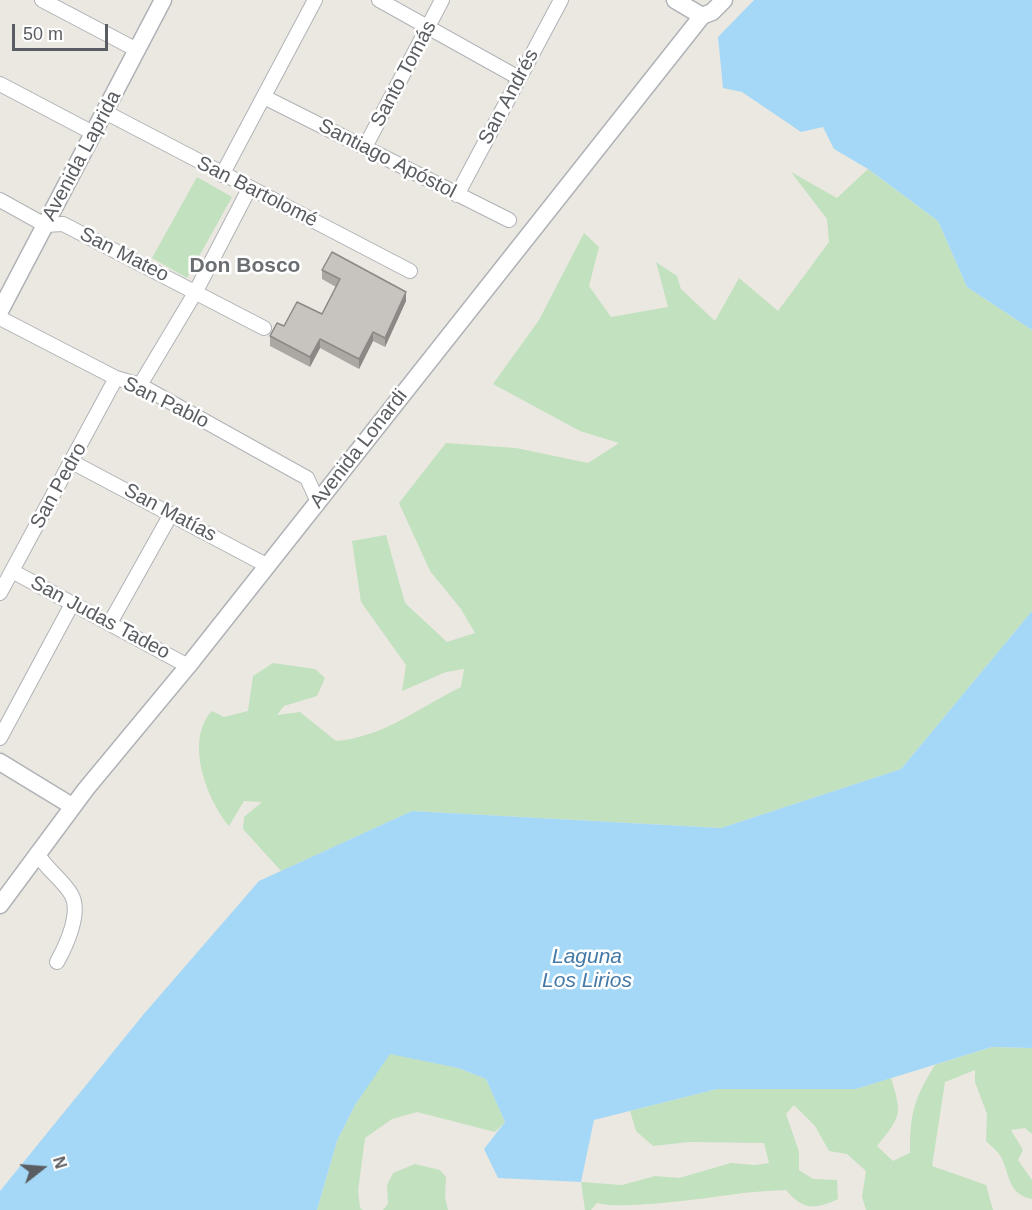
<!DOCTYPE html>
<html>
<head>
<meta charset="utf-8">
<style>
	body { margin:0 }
	#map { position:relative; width:1032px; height:1210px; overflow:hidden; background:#ebe8e1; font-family:Arial,sans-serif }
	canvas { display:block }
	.north { position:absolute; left:12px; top:1138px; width:60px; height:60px; -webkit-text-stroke:4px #fff; paint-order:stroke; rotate:73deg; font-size:16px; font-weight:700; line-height:24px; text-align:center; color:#5a5d61 }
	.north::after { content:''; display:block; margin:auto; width:21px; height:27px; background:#5a5d61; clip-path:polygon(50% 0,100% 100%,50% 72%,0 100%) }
	.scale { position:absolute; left:12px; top:24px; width:96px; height:27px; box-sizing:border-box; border:3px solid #5a5d61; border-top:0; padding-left:8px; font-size:18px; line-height:21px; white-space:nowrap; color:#5a5d61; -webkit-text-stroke:4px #fff; paint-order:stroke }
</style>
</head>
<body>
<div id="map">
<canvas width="1032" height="1210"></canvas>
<div class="north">N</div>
<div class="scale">50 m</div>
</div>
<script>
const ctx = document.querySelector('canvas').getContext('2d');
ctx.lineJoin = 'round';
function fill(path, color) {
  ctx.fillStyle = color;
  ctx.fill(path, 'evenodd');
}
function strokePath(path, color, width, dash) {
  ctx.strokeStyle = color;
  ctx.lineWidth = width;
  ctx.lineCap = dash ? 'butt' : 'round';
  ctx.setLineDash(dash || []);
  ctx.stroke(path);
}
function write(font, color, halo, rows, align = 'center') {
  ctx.font = font + ' Arial,sans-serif';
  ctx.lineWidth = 5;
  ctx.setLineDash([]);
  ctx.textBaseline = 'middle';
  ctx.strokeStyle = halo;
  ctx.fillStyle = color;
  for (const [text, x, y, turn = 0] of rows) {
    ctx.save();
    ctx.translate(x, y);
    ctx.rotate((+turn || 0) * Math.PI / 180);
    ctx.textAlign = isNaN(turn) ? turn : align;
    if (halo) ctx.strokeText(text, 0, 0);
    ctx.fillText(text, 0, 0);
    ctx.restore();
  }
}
fill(new Path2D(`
	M 868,169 L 938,221 L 967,287 L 1032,330 L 1032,611 L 901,769 L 721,828 L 412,811 L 281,871 L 243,829 L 244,817 L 262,802 L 244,801 L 229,826 C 207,800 184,740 212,711 L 224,717 L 248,711 L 253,676 L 273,663 L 315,669 L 325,678 L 317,696 L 284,706 L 277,715 L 300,712 L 336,741 C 384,737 418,708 461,687 L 464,669 L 446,672 L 402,691 L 406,665 L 361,602 L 352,541 L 386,535 L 405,603 L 447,642 L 475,633 L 461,609 L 430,571 L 399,503 L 446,443 L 516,448 L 588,463 L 619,443 L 580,431 L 493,384 L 539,320 L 584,233 L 599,247 L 589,286 L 611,317 L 668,307 L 656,262 L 677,276 L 681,289 L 715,321 L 739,278 L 778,311 L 829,242 L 827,219 L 791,172 L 837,198 Z
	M 197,177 L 232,197 L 187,278 L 152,258 Z
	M 992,1047 L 1032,1048 L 1032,1134 L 1025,1128 L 1011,1130 L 1023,1150 L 1018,1160 L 1032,1180 L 1032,1199 C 1008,1194 1010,1176 1002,1159 C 999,1152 991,1146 986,1141 L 987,1114 L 975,1082 L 975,1070 L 945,1082 L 932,1166 L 986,1185 L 993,1210 L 866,1210 L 862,1197 L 866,1171 L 847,1154 L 829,1151 L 815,1126 L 794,1105 L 786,1114 L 799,1152 L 799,1170 L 813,1179 L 837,1180 L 838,1199 C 814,1210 803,1210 786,1190 C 767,1191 748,1192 729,1195 C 698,1199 622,1210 597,1203 L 591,1210 L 585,1210 L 581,1182 L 622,1185 L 655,1176 L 679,1178 L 731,1163 L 755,1165 L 769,1163 L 764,1143 L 689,1142 L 653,1146 L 636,1131 L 630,1111 L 717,1089 L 856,1089 L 891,1078 C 902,1115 902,1115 877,1146 L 893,1161 L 910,1153 C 910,1114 914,1098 935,1065 Z
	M 389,1053 L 458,1068 L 486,1079 L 505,1122 L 495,1132 L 417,1112 L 392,1119 L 365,1138 L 358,1191 L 360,1208 L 363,1210 L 317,1210 L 337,1141 L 355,1105 Z
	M 415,1164 L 440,1170 L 446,1177 L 445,1197 L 448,1210 L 383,1210 L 388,1204 L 387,1185 L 393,1173 Z`), '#c1e1bf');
fill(new Path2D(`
	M 754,0 L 1032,0 L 1032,330 L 967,287 L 938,221 L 868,169 L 834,149 L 823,127 L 801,132 L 742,92 L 723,88 L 718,37 Z
	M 1032,611 L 1032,1048 L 992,1047 L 856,1089 L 717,1089 L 594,1120 L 581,1182 L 498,1178 L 484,1149 L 505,1122 L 486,1079 L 458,1068 L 390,1054 L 355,1105 L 337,1141 L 317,1210 L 0,1210 L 0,1191 L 143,1015 L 259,881 L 412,811 L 721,828 L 901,769 Z`), '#a5d8f7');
const minor = new Path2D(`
	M 42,0 L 137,50
	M 379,0 L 519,78
	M 0,84 L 93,133
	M 264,97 L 509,220
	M 105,112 L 410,271
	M 365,147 L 442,0
	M 222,175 L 315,0
	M 457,195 L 561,0
	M 0,200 L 45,225 L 63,224 L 264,328
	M 0,318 L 116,378 L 140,385 L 307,478 L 318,502
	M 140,385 L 195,293 L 249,189
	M 72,462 L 266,565
	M 12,571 L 188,666
	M 0,593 L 116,378
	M 110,623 L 171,514
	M 0,738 L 72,604
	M 37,853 C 46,869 62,879 71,894 C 82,912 66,946 57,962`);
const tertiary = new Path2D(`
	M 675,0 L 702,16
	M 0,311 L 163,0
	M 0,762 L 72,806
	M 0,905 L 86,789 L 188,666 L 702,16 L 712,12 L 724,0`);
strokePath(minor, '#afb2b6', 16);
strokePath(tertiary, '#afb2b6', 19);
strokePath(minor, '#fff', 14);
strokePath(tertiary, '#fff', 16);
fill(new Path2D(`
	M 322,270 L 406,301 L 385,347 L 373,341 L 359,369 L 320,348 L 310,367 L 270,346 L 270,336 L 284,326 L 322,314 L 336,287 L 322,279 Z`), '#aba8a3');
fill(new Path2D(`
	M 406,292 L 406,301 L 385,347 L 385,338 Z
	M 373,332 L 373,341 L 359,369 L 359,359 Z
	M 320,339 L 320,348 L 310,367 L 310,357 Z`), '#8b8885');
const building = new Path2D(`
	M 332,252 L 406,292 L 385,338 L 373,332 L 359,359 L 320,339 L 310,357 L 270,336 L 277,323 L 284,326 L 297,302 L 322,314 L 340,279 L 322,270 Z`);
fill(building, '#c7c3be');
strokePath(building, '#8b8885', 1.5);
write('20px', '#5a5d61', '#fff', [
	["Santo Tomás",404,74,-62],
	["San Andrés",509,97,-62],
	["Avenida Laprida",82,156,-62],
	["Santiago Apóstol",387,159,27],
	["San Bartolomé",257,192,27],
	["San Mateo",124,255,27],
	["San Pablo",166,403,26],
	["Avenida Lonardi",359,449,-52],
	["San Pedro",59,486,-61],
	["San Matías",170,513,28],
	["San Judas Tadeo",100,618,28]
]);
write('bold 21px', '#6b6f72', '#fff', [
	["Don Bosco",245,266]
]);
write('italic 21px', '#4579a6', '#fff', [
	["Laguna",587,957],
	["Los Lirios",587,981]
]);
</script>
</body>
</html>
